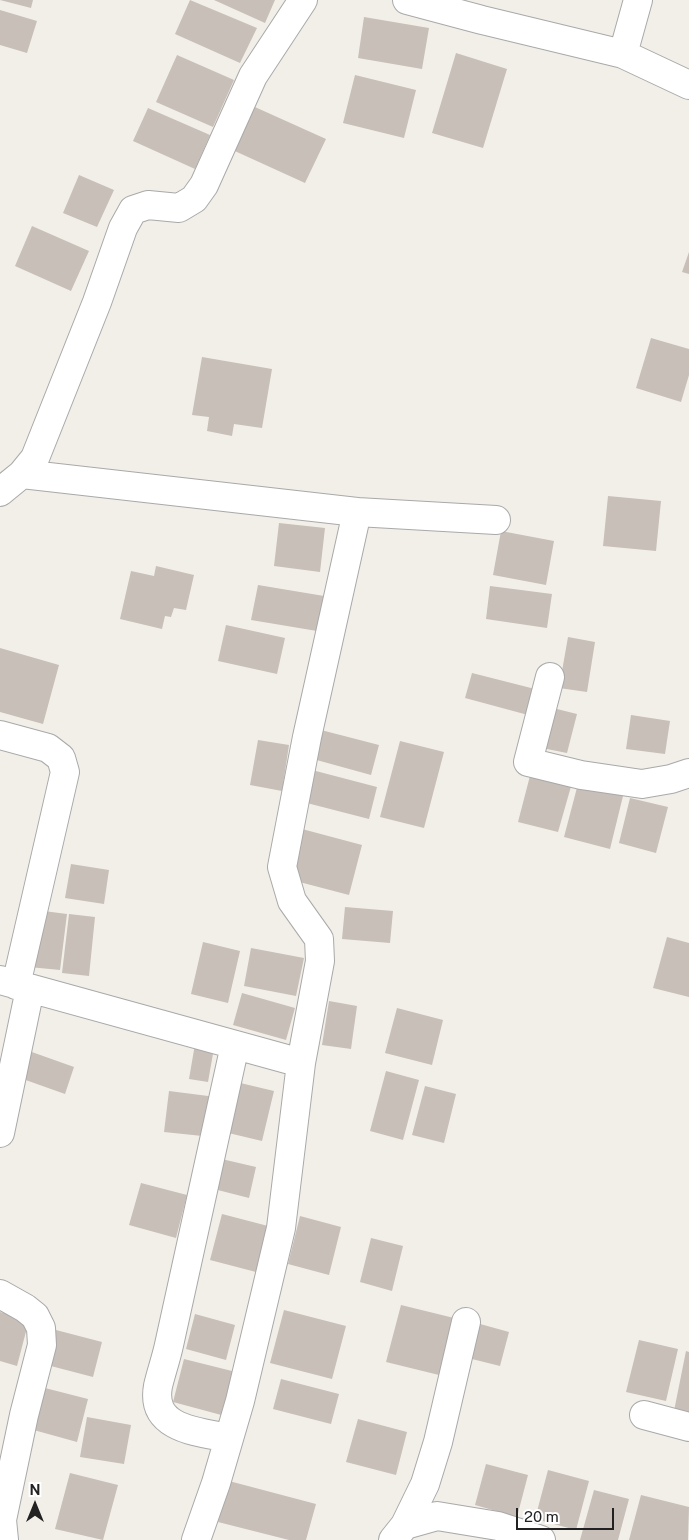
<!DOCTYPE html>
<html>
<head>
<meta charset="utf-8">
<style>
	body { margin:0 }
	#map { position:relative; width:689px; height:1540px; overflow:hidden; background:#f2efe9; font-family:"Public Sans",sans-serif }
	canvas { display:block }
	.north { position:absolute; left:10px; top:1480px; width:50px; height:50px; -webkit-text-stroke:4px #fff; paint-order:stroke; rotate:0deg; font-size:14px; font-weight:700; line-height:20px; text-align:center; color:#222 }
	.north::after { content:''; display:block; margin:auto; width:18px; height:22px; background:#222; clip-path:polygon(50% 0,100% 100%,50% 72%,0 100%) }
	.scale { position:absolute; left:516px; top:1508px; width:98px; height:22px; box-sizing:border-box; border:2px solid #222; border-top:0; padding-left:6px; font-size:15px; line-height:18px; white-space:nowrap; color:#222; -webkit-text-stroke:4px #fff; paint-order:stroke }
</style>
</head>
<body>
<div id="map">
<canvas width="689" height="1540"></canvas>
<div class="north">N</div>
<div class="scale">20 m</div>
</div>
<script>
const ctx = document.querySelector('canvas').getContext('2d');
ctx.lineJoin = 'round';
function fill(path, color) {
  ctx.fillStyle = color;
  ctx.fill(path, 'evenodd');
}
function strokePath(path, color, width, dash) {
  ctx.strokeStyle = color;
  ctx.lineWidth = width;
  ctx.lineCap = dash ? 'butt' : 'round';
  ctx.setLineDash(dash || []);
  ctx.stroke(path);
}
fill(new Path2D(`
	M 0,0 L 33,0 L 31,8 Z
	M 190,0 L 257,28 L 240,63 L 175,34 Z
	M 214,0 L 275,0 L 265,23 Z
	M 0,10 L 37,21 L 27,53 L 0,45 Z
	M 364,17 L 429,28 L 422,69 L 358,58 Z
	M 456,53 L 507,69 L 483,148 L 432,133 Z
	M 177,55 L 234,80 L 213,127 L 156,102 Z
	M 355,75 L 416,90 L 404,138 L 343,123 Z
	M 246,103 L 326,139 L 305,183 L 226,147 Z
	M 148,108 L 210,135 L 195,169 L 133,141 Z
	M 79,175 L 114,190 L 97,227 L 63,213 Z
	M 32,226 L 89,251 L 71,291 L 15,266 Z
	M 689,252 L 689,274 L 682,272 Z
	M 651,338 L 689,349 L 689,375 L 681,402 L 636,388 Z
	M 202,357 L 272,369 L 262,428 L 234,424 L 232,436 L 207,431 L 209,417 L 192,415 Z
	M 608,496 L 661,501 L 656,551 L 603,546 Z
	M 279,523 L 325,528 L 320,572 L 274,566 Z
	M 501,531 L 554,541 L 546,585 L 493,575 Z
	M 156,566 L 194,575 L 186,610 L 174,608 L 171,617 L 165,616 L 162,629 L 120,619 L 131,571 L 154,576 Z
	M 258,585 L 324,596 L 317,631 L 251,620 Z
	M 490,586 L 552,594 L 547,628 L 486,619 Z
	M 226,625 L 285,638 L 277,674 L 218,661 Z
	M 568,637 L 595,642 L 587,692 L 559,688 Z
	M 0,648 L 59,665 L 43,724 L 0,712 Z
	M 472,673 L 535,689 L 528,715 L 465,698 Z
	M 553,708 L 577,714 L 567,753 L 542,748 Z
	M 631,715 L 670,721 L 665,754 L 626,749 Z
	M 321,730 L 379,745 L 371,775 L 313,759 Z
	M 258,740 L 289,745 L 282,791 L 250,785 Z
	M 400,741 L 444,752 L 424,828 L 380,817 Z
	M 312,770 L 377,787 L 369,819 L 303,802 Z
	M 531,772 L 572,783 L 558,832 L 518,822 Z
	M 579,780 L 624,792 L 610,849 L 564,837 Z
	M 630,798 L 668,807 L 656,853 L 619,843 Z
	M 302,829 L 362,845 L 349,895 L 288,879 Z
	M 71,864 L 109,870 L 104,904 L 65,898 Z
	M 345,907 L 393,911 L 390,943 L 342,939 Z
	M 36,910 L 67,914 L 60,970 L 29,967 Z
	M 69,914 L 95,917 L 89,976 L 62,973 Z
	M 667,937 L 689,943 L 689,997 L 653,988 Z
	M 203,942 L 240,951 L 228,1003 L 191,994 Z
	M 251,948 L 304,958 L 296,996 L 244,986 Z
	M 242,993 L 295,1008 L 286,1040 L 233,1025 Z
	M 329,1001 L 357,1006 L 351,1049 L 322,1045 Z
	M 397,1008 L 443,1020 L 432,1065 L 385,1053 Z
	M 195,1044 L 214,1048 L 208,1082 L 189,1079 Z
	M 29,1051 L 74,1067 L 65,1094 L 20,1078 Z
	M 386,1071 L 419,1080 L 403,1140 L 370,1131 Z
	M 232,1081 L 274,1091 L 262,1141 L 220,1131 Z
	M 425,1086 L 456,1094 L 444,1143 L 412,1135 Z
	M 169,1091 L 216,1097 L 212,1137 L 164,1132 Z
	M 213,1157 L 256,1167 L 249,1198 L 206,1187 Z
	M 141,1183 L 187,1195 L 176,1238 L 129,1225 Z
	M 222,1214 L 268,1226 L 256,1272 L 210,1260 Z
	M 300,1216 L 341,1227 L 329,1275 L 288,1264 Z
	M 371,1238 L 403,1246 L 392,1291 L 360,1282 Z
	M 401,1305 L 454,1318 L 439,1375 L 386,1362 Z
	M 284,1310 L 346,1326 L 332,1379 L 270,1363 Z
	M 0,1312 L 29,1320 L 17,1366 L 0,1361 Z
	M 195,1314 L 235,1325 L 226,1360 L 186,1349 Z
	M 473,1322 L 509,1332 L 500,1366 L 464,1357 Z
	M 56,1330 L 102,1342 L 93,1377 L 47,1365 Z
	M 639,1340 L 678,1349 L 666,1401 L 626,1392 Z
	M 686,1351 L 689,1352 L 689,1419 L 673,1416 Z
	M 184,1359 L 236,1372 L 225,1416 L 173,1402 Z
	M 281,1379 L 339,1394 L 331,1424 L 273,1409 Z
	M 41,1387 L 88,1399 L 77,1442 L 30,1429 Z
	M 87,1417 L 131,1425 L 124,1464 L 80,1457 Z
	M 358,1419 L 407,1432 L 396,1475 L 346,1462 Z
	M 486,1464 L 528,1475 L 517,1517 L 475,1505 Z
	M 548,1470 L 589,1481 L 576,1530 L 535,1519 Z
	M 70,1473 L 118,1485 L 103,1540 L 55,1529 Z
	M 229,1481 L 316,1504 L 306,1540 L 289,1540 L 218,1522 Z
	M 594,1490 L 629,1499 L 618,1540 L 580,1540 Z
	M 641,1495 L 689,1507 L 688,1540 L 629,1540 Z`), '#c7bfb8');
const minor = new Path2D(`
	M 407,0 L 482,20 L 623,54 L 689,85
	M 623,54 L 638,0
	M 22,474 L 357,512
	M 0,492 L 22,474 L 35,458 L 97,302 L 123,228 L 133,210 L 148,205 L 179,208 L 194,199 L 204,185 L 253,76 L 303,0
	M 550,677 L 528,762 L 581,775 L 642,784 L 671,779 L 689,773
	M 0,735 L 48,748 L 61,758 L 65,772 L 16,985
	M 0,980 L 301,1063
	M 0,1133 L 30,989
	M 0,1294 L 25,1308 L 35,1316 L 41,1328 L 42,1345 L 24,1415 L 2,1520 L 4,1540
	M 644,1415 L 689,1427
	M 229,1438 C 200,1432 150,1430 158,1386 C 161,1373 166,1359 169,1345 L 235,1045
	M 405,1525 L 425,1484 L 438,1442 L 466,1322
	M 196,1540 L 216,1483 L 240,1401 L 281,1228 L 301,1063 L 320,961 L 319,939 L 292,901 L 282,867 L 307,737 L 357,512 L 496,520
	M 393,1540 L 405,1525 L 437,1516 L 498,1526 L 541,1540`);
strokePath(minor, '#a9a9a9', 30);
strokePath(minor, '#fff', 28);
</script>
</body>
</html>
